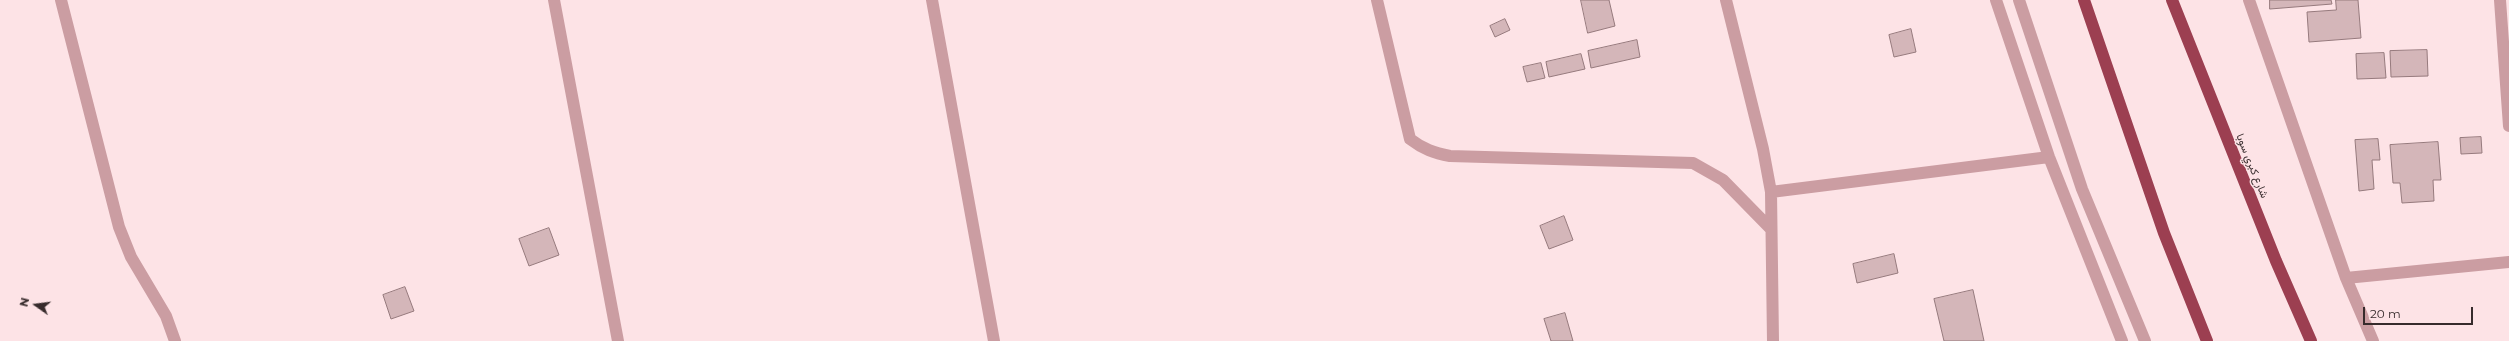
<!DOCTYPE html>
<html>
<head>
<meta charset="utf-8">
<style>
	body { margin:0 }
	#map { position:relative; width:2509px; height:341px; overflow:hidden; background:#fde3e6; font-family:Montserrat,sans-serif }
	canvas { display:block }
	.north { position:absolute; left:16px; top:285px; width:40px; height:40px; -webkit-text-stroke:3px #fde3e6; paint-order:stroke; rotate:284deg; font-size:11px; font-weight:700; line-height:16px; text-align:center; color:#372b2c }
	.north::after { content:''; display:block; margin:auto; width:14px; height:18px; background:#372b2c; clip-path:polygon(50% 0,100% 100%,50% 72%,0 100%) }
	.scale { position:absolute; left:2363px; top:307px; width:110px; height:18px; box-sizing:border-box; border:2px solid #372b2c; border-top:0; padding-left:5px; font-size:12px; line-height:14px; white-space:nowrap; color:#372b2c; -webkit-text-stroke:3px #fde3e6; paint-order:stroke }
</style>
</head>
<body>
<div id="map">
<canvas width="2509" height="341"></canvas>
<div class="north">N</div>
<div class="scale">20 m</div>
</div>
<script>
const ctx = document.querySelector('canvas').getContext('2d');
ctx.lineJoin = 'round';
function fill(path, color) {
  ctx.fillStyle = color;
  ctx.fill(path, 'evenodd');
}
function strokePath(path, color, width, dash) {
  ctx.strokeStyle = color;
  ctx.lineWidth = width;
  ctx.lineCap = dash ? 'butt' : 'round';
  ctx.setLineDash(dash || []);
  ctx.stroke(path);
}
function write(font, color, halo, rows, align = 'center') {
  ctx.font = font + ' Montserrat,Vazirmatn,sans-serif';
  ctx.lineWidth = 3;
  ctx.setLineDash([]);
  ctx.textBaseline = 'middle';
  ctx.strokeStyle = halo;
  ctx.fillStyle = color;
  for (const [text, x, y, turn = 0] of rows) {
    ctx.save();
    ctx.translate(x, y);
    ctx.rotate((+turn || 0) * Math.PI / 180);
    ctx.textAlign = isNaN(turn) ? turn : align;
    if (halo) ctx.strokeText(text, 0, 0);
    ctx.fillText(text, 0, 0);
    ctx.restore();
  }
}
const building = new Path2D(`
	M 1581,0 L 1609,0 L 1615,26 L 1588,33 Z
	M 2270,0 L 2331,0 L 2332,4 L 2270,9 Z
	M 2336,0 L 2358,0 L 2361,38 L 2309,42 L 2307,12 L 2336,10 Z
	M 1505,19 L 1510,30 L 1495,37 L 1490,26 Z
	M 1911,29 L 1916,52 L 1894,57 L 1889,35 Z
	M 1637,40 L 1640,57 L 1591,68 L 1588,51 Z
	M 2427,50 L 2428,76 L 2391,77 L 2390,51 Z
	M 2384,53 L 2386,78 L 2357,79 L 2356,54 Z
	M 1581,54 L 1585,69 L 1549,77 L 1546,62 Z
	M 1541,63 L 1545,78 L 1527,82 L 1523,67 Z
	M 2481,137 L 2482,153 L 2461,154 L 2460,138 Z
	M 2378,139 L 2380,160 L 2372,160 L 2374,189 L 2359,191 L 2355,140 Z
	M 2438,142 L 2441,180 L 2433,180 L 2434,201 L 2402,203 L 2400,183 L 2393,183 L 2390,145 Z
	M 1564,216 L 1573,240 L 1549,249 L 1540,226 Z
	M 549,228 L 559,255 L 529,266 L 519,239 Z
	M 1894,254 L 1898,273 L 1857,283 L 1853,264 Z
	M 405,287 L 414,311 L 391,319 L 383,295 Z
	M 1973,290 L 1984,341 L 1944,341 L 1934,299 Z
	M 1565,313 L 1573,341 L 1551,341 L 1544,319 Z`);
fill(building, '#d4b6b9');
strokePath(building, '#967a7d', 1);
strokePath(new Path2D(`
	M 61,0 L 119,227 L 131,257 L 166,316 L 175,341
	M 554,0 L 618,341
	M 932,0 L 994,341
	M 1377,0 L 1410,139 C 1423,149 1434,153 1450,156 L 1693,163 L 1723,180 L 1770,228
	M 1726,0 L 1763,149 L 1771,192 L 1773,341
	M 1996,0 L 2049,157 L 2122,341
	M 2019,0 L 2082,189 L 2145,341
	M 2249,0 L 2346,278 L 2373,341
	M 2500,0 L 2509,126
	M 1771,192 L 2049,157
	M 2346,278 L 2509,262`), '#cb9da2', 12);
strokePath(new Path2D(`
	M 2084,0 L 2164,233 L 2207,341
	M 2172,0 L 2276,261 L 2311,341`), '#9c3f51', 12);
write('11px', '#372b2c', '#fde3e6', [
	["شارع كبري سوبا",2252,166,68]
]);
</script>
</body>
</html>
